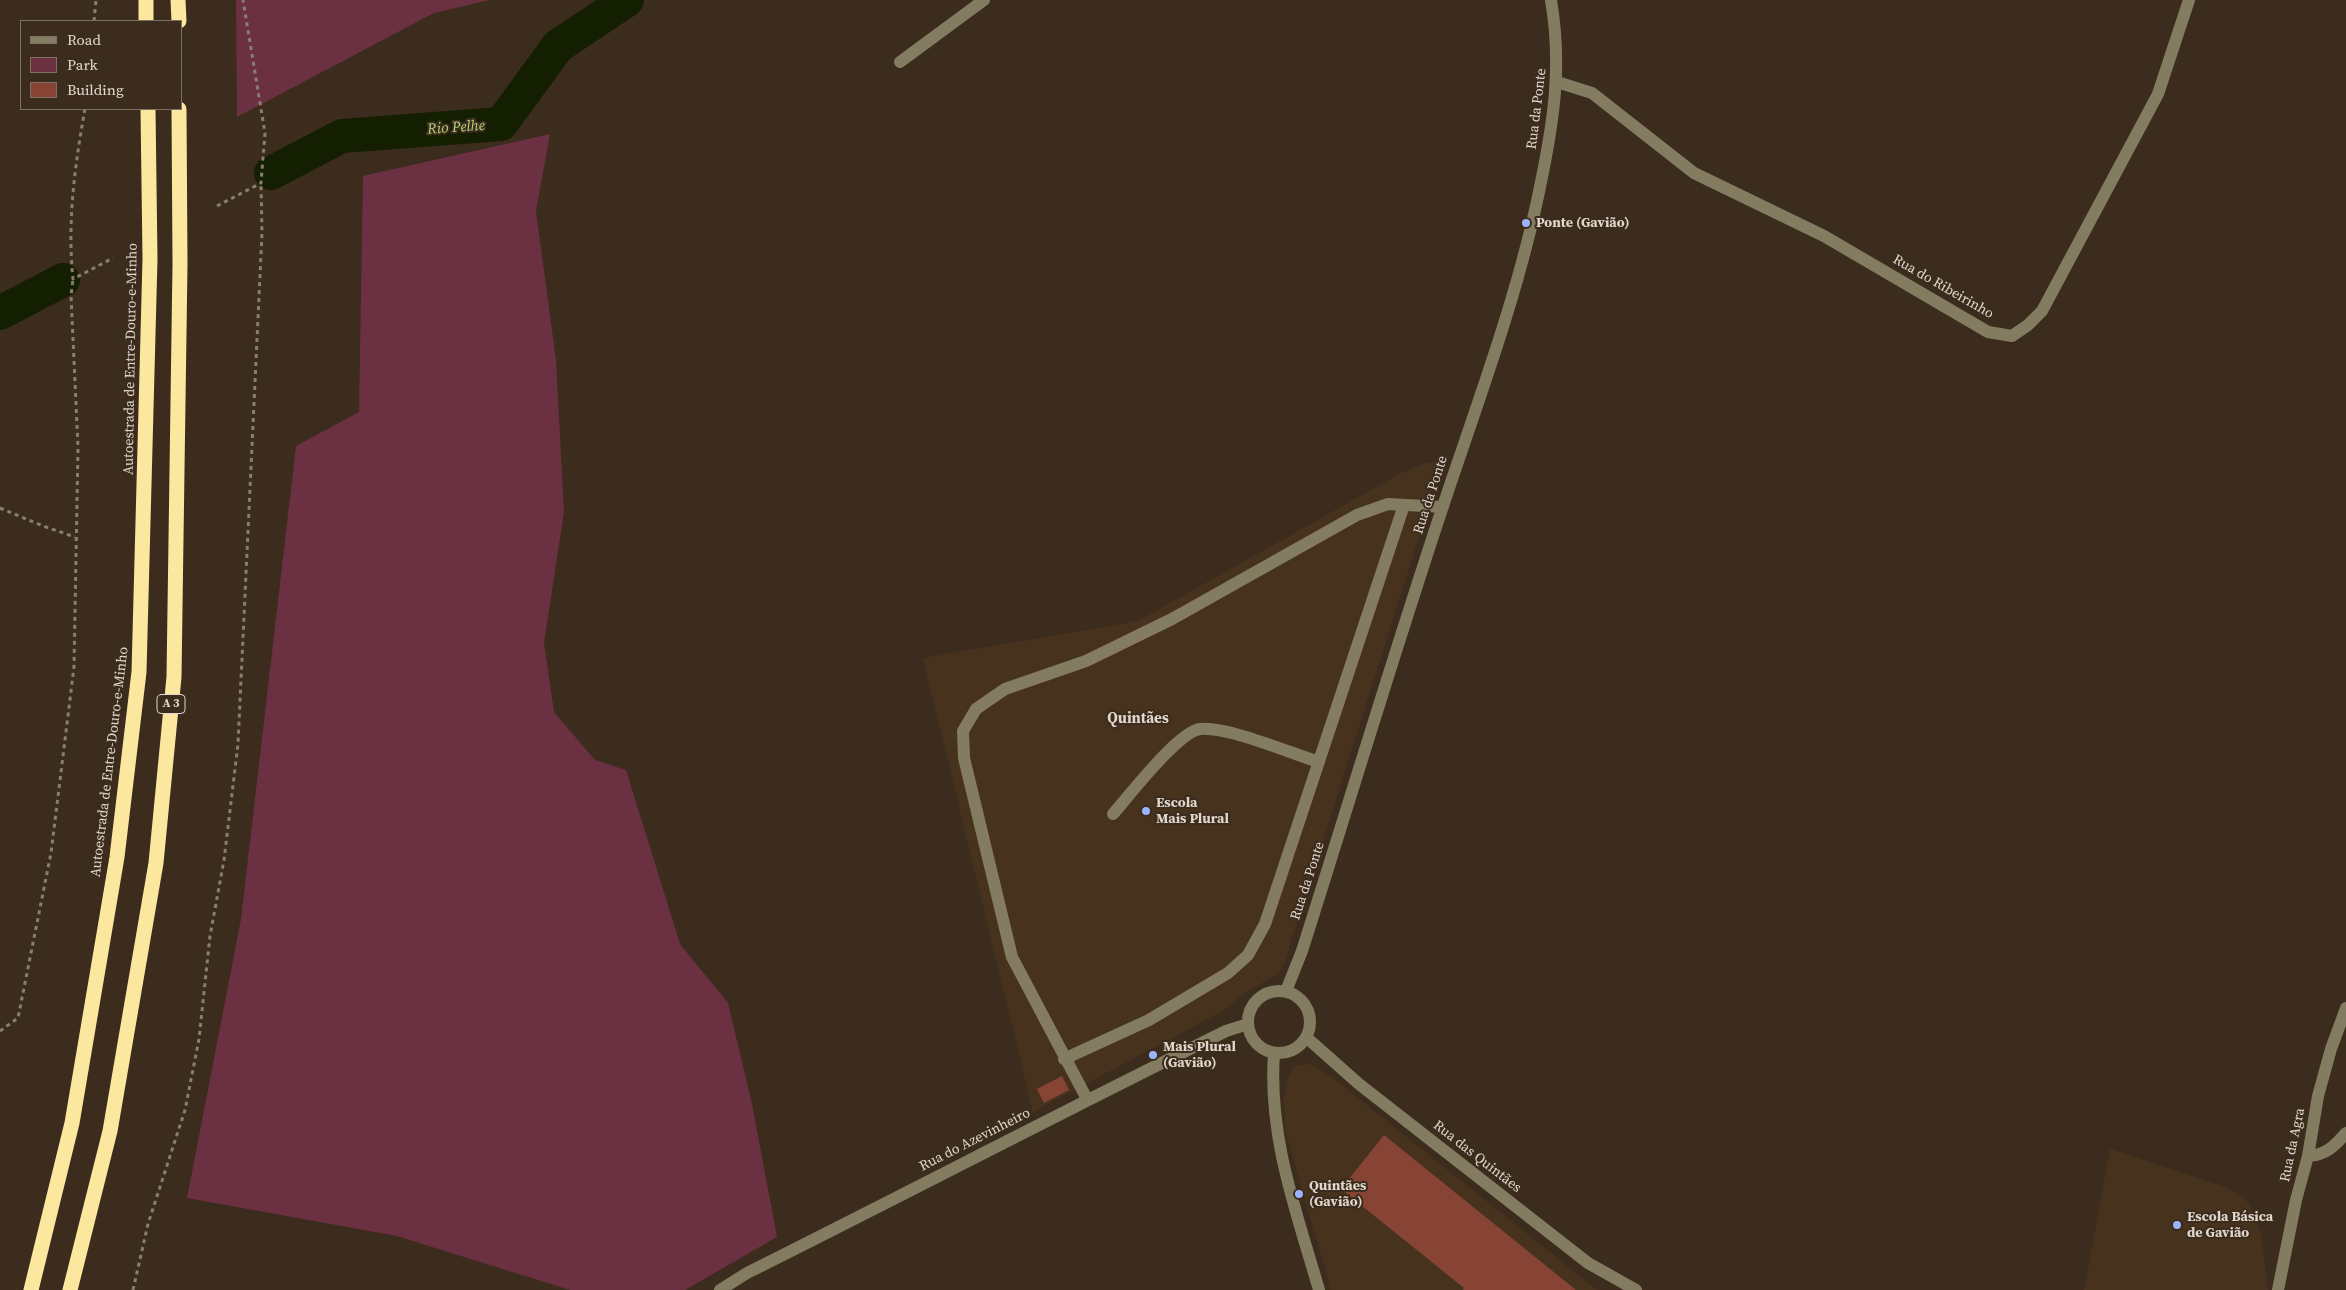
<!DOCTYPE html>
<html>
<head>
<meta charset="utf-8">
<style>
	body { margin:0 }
	#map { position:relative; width:2346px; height:1290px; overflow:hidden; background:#3c2c1d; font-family:"Source Serif 4",serif }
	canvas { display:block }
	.legend { position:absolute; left:20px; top:20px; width:162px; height:90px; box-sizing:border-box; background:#3c2c1d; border:1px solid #7e7063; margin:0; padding:6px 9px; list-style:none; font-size:15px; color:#e1d7cd }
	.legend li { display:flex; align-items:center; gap:10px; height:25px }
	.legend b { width:25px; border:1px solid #7e7063 }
</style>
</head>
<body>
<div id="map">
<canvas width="2346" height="1290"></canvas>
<ul class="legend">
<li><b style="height:6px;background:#847c60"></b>Road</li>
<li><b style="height:14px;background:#6b3042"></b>Park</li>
<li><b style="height:14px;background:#874435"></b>Building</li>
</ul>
</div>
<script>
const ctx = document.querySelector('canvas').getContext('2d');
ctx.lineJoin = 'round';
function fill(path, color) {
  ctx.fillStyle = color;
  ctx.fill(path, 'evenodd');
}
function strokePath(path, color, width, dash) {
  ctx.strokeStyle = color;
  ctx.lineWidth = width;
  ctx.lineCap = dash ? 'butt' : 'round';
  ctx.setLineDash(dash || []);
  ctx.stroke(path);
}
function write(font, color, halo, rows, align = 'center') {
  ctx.font = font + ' "Source Serif 4",serif';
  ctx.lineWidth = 4;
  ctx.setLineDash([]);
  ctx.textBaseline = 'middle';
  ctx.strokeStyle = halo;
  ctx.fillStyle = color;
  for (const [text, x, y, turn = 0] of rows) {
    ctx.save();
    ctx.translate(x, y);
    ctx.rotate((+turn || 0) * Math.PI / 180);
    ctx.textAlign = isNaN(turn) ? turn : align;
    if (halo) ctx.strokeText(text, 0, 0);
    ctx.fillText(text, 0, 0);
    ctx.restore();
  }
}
fill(new Path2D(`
	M 1443,461 L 1284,964 L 1279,973 L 1242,995 L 1221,1012 L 1033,1112 L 923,658 L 1138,621 L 1403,472 L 1426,463 Z
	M 1311,1064 L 1333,1078 L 1597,1290 L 1331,1290 L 1285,1130 L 1284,1095 L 1288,1076 L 1295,1066 Z
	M 2110,1149 L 2227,1188 L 2241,1195 L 2250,1205 L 2261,1234 L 2268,1290 L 2084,1290 Z`), '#47321e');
fill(new Path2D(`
	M 236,0 L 490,0 L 434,13 L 237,117 Z
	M 550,134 L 536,211 L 556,360 L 564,512 L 544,643 L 554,712 L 595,760 L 626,770 L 680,944 L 728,1003 L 752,1104 L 777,1237 L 685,1290 L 570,1290 L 397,1236 L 187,1198 L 241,919 L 296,446 L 359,412 L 363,176 Z`), '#6b3042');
strokePath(new Path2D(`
	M 271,173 L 342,136 L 501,124 L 558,46 L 627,0
	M 0,313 L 63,280`), '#141e00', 34);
fill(new Path2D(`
	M 1062,1076 L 1069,1090 L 1044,1103 L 1037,1089 Z
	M 1384,1135 L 1576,1290 L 1463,1290 L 1464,1288 L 1341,1189 Z`), '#874435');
strokePath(new Path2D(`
	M 94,21 L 96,0
	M 85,109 C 75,164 67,222 73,279 L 113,258
	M 217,206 L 261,183 L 265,133 L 243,0
	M 0,508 L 43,526 L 75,537
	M 0,1031 L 18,1018 L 51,853 L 74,667 L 78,447 L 71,296 L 73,279
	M 133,1290 L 148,1224 L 185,1110 L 199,1039 L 210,936 L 224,860 L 238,744 L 262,233 L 261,183`), '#8b7e71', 3, [4, 4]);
strokePath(new Path2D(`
	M 900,62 L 984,0
	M 1557,82 L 1592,93 L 1694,173 L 1824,236 L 1988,332 L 2012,336 L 2028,325 L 2042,311 L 2158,94 L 2189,0
	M 1113,814 C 1129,796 1178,732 1200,729 C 1227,726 1290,753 1319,762
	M1248 1022a31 31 0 1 1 62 0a31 31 0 1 1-62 0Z
	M 1286,991 L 1302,951 C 1349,803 1394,653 1443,506 C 1479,398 1519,293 1541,182 C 1554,119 1562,65 1551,0
	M 1306,1037 L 1359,1084 L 1588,1263 L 1636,1290
	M 1274,1053 C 1268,1137 1296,1210 1319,1290
	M 1064,1059 L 1149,1020 L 1228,973 L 1248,955 L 1265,924 L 1404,505
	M 1087,1099 L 1012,957 L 964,758 L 963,731 L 976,709 L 1005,689 L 1086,661 L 1172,619 L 1357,515 L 1388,504 L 1443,507
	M 2308,1156 C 2326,1155 2335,1146 2346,1133
	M 720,1290 L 747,1273 C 907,1193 1066,1110 1226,1031 L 1248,1024
	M 2278,1290 L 2296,1200 L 2308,1156 L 2318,1096 L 2331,1049 L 2346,1008`), '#847c60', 12);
strokePath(new Path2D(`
	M 146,0 L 146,21
	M 178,0 L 179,21
	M 31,1290 L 72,1123 L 117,857 L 139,672 L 150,259 L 148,109
	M 70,1290 L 110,1131 L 156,863 L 174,677 L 180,264 L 179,109`), '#fbe89e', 15);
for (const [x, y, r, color] of [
	[1526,223,5,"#9cb4fd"],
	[1146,811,5,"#9cb4fd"],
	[1153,1055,5,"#9cb4fd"],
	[1299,1194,5,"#9cb4fd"],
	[2177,1225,5,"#9cb4fd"]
]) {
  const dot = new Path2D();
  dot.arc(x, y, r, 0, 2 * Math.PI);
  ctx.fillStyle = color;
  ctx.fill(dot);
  strokePath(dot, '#3c2c1d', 2);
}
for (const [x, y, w] of [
	[171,704,28]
]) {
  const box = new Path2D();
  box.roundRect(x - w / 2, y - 9.5, w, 19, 4);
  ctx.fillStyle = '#3c2c1d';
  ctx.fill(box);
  strokePath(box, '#e1d7cd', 1);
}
write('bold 12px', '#e1d7cd', null, [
	["A 3",171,704]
]);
write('14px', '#e1d7cd', '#3c2c1d', [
	["Rua da Ponte",1537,109,-83],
	["Rua do Ribeirinho",1943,287,30],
	["Autoestrada de Entre-Douro-e-Minho",131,359,-89],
	["Rua da Ponte",1431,495,-72],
	["Autoestrada de Entre-Douro-e-Minho",110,762,-83],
	["Rua da Ponte",1308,881,-72],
	["Rua do Azevinheiro",975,1140,-27],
	["Rua da Agra",2293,1145,-78],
	["Rua das Quintães",1477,1157,38]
]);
write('bold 14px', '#e1d7cd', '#3c2c1d', [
	["Ponte (Gavião)",1536,223],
	["Escola",1156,803],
	["Mais Plural",1156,819],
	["Mais Plural",1163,1047],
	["(Gavião)",1163,1063],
	["Quintães",1309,1186],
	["(Gavião)",1309,1202],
	["Escola Básica",2187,1217],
	["de Gavião",2187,1233]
], 'left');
write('italic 15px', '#b1d478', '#3c2c1d', [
	["Rio Pelhe",456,128,-4]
]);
write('bold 15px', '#e1d7cd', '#3c2c1d', [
	["Quintães",1138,719]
]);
</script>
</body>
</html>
